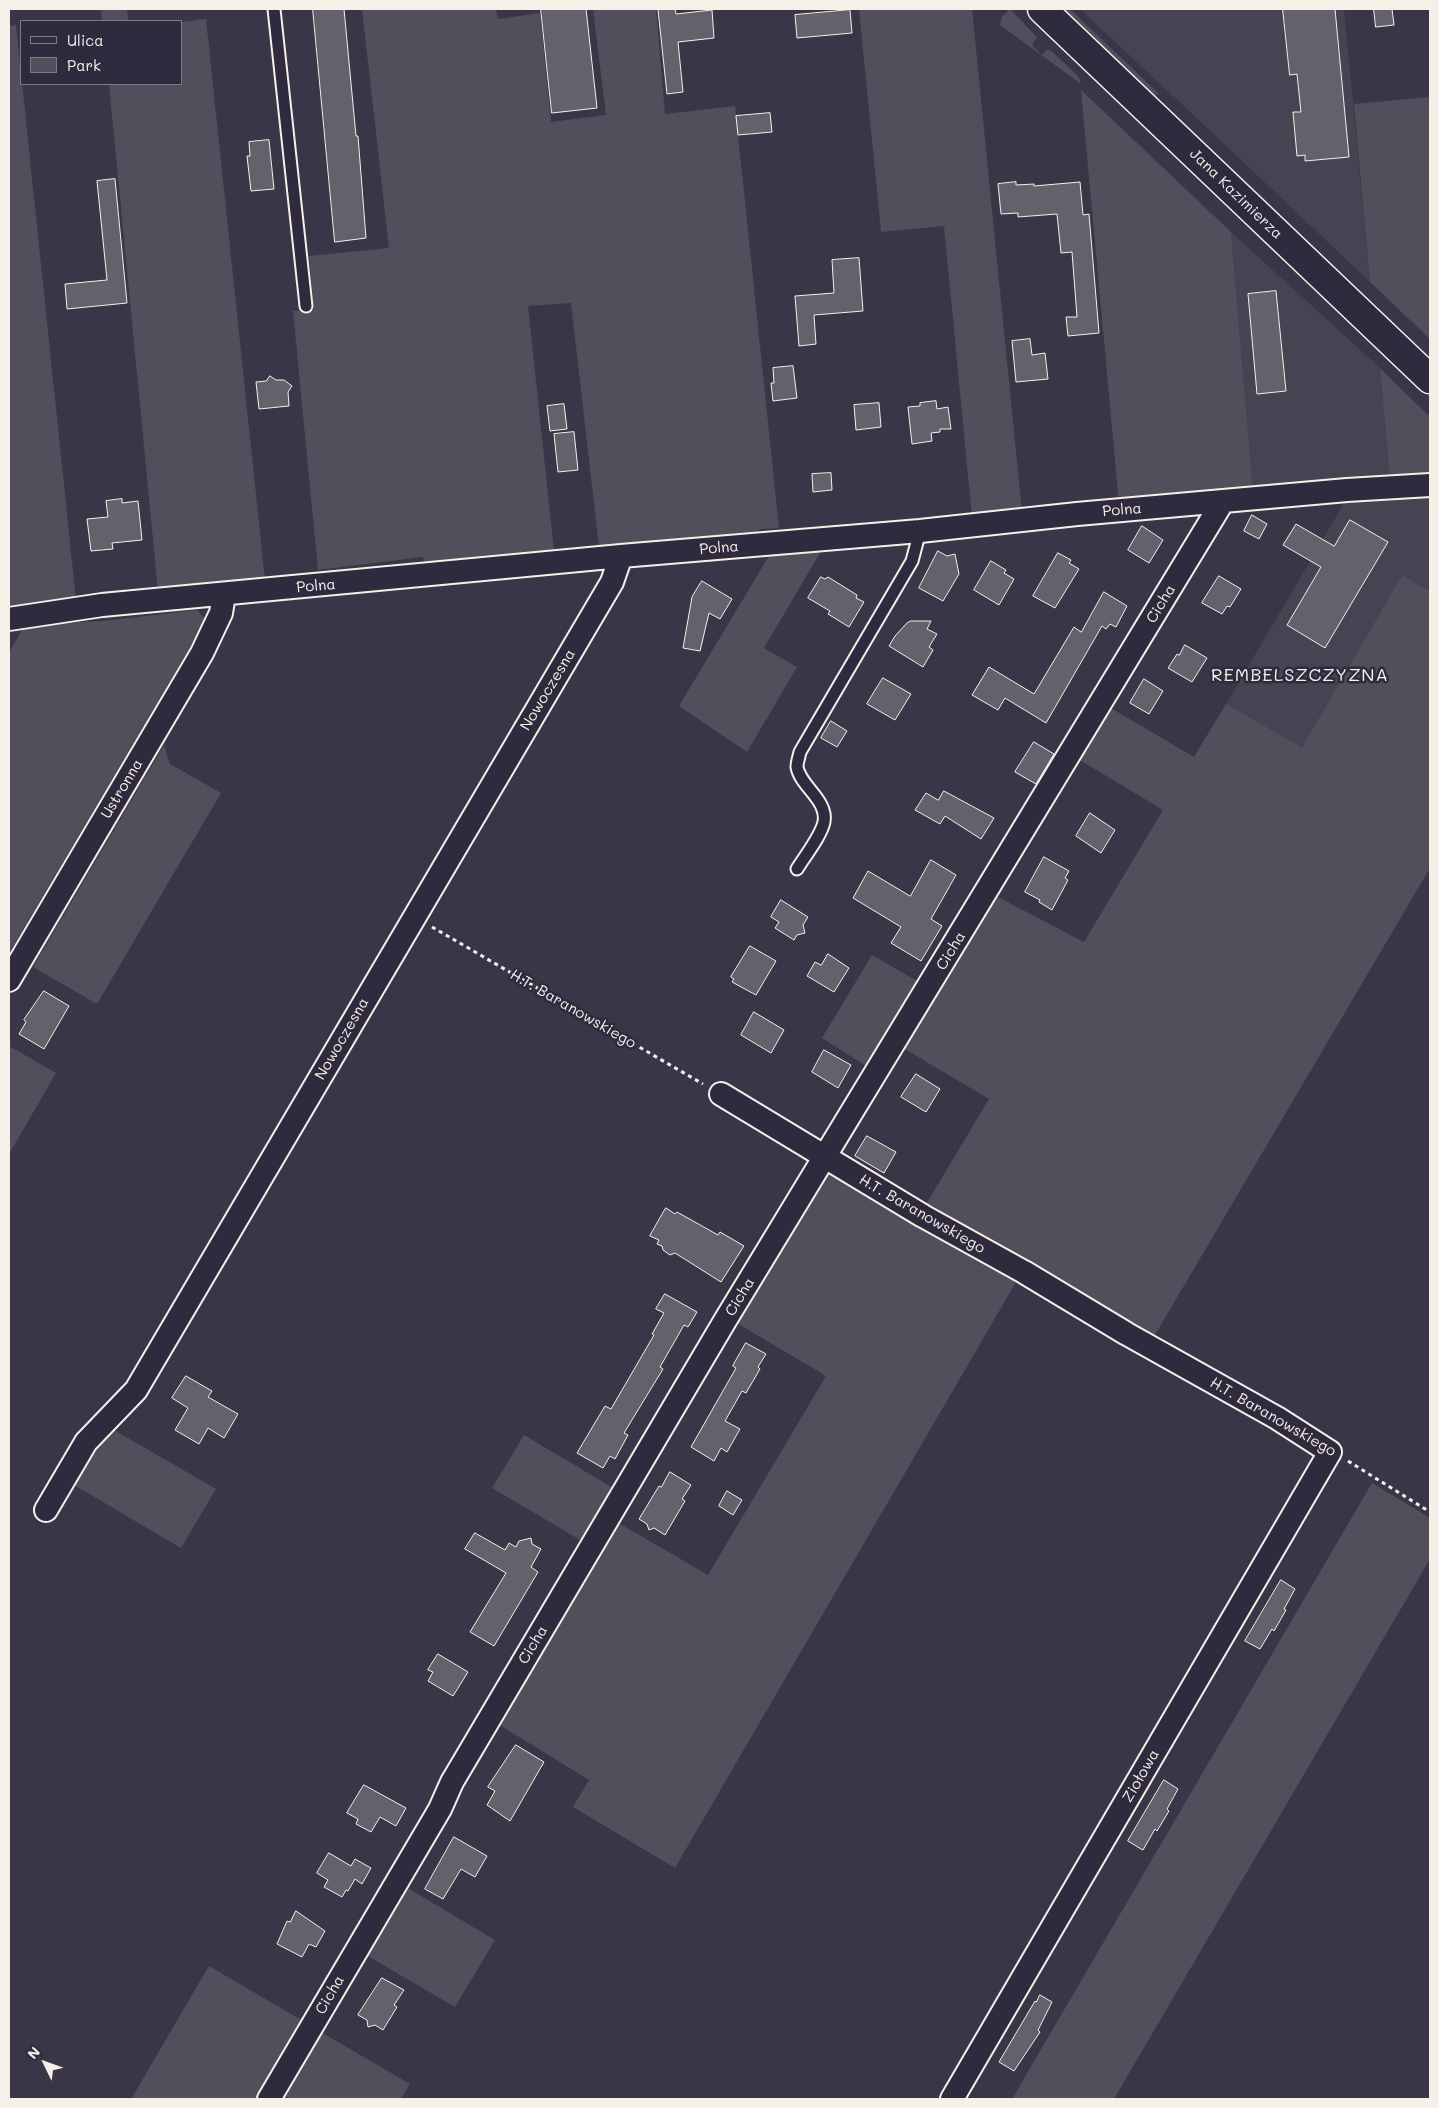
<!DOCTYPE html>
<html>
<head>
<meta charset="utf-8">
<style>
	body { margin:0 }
	#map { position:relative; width:1439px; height:2108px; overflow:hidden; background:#3b3647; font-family:Mali,sans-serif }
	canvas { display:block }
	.frame { position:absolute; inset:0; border:10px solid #f4f1e8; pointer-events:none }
	.legend { position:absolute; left:20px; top:20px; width:162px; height:65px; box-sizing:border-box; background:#2f2a3d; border:1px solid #7e7a81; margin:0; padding:6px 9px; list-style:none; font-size:15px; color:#f4f1e8 }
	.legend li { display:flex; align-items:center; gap:10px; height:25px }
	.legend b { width:25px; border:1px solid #7e7a81 }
	.north { position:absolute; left:20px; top:2038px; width:50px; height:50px; -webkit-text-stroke:4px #2f2a3d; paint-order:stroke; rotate:312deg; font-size:14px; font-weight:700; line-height:20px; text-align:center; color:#f4f1e8 }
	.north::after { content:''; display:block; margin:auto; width:18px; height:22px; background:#f4f1e8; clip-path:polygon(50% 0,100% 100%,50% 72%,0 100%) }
</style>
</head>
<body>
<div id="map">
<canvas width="1439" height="2108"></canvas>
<div class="frame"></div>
<ul class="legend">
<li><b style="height:6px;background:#2f2a3d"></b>Ulica</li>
<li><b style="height:14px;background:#534e5c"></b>Park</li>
</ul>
<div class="north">N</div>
</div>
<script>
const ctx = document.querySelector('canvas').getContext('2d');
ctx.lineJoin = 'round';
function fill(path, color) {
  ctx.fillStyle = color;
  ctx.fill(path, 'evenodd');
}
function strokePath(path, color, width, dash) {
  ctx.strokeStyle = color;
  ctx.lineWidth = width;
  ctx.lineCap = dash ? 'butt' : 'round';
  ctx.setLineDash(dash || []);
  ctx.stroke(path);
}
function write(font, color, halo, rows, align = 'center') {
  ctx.font = font + ' Mali,sans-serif';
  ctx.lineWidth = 5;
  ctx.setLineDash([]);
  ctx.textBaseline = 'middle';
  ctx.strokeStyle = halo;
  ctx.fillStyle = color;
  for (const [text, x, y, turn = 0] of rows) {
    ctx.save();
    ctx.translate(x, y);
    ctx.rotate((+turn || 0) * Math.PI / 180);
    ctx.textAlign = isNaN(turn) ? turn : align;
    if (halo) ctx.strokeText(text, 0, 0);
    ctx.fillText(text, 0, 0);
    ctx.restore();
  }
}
fill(new Path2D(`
	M 1080,9 L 1344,9 L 1370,282 L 1220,140 Z
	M 1231,232 L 1380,368 L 1390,481 L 1253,491 Z
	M 1430,497 L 1430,587 L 1428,590 L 1402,575 L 1302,747 L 1226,704 L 1346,500 Z`), '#484352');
fill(new Path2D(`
	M 101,9 L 127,9 L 128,21 L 102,21 Z
	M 362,9 L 496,9 L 498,19 L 540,13 L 551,122 L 606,115 L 593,9 L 656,9 L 665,114 L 735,106 L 779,528 L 760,529 L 753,536 L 599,547 L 571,303 L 528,306 L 554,551 L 427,564 L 422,557 L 318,570 L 293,311 L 314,310 L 309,256 L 389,248 Z
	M 859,9 L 972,9 L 1022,511 L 972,517 L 944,226 L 881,232 Z
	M 1010,9 L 1037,37 L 1032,45 L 1042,55 L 1046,50 L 1050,50 L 1079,77 L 1081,84 L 1000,25 L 1002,17 Z
	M 1056,9 L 1070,9 L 1159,94 L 1150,97 Z
	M 206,19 L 265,580 L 158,591 L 109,84 L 181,84 L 181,22 Z
	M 16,25 L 76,600 L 9,608 L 9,26 Z
	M 1081,90 L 1231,232 L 1253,491 L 1119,504 Z
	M 1430,97 L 1430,339 L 1370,282 L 1354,104 Z
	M 1380,368 L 1430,417 L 1430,479 L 1390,481 Z
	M 823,548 L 764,648 L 797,667 L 747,752 L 679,706 L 769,556 Z
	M 1402,575 L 1428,590 L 1430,587 L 1430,868 L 1152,1340 L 925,1206 L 989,1099 L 903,1048 L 996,896 L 1084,942 L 1163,810 L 1078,759 L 1109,707 L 1194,757 L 1226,704 L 1302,747 Z
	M 197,610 L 206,620 L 9,953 L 9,653 L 25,625 L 103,621 Z
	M 164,745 L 170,764 L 221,793 L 97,1004 L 33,967 Z
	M 872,955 L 922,984 L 874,1071 L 822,1038 Z
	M 9,1046 L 56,1073 L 9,1154 Z
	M 834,1174 L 1019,1277 L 675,1868 L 573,1807 L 589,1780 L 498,1724 L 617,1522 L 708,1575 L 826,1376 L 735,1322 L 820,1178 Z
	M 114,1430 L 216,1489 L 181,1548 L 74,1485 L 99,1441 Z
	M 524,1435 L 613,1488 L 582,1541 L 492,1488 Z
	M 1372,1483 L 1430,1518 L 1430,1559 L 1114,2099 L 1012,2099 Z
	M 406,1887 L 495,1940 L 455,2007 L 366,1955 Z
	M 209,1966 L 303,2021 L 256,2099 L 131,2099 Z
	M 321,2032 L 410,2084 L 401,2099 L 282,2099 Z`), '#534e5c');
const building = new Path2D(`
	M 313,9 L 344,9 L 356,136 L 358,136 L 366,238 L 335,242 Z
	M 541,9 L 586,9 L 597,108 L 552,113 Z
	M 675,9 L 676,14 L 712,10 L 714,38 L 678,42 L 683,92 L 667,94 L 658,10 Z
	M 1283,9 L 1335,9 L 1349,157 L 1305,161 L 1305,155 L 1297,156 L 1293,112 L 1301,112 L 1297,74 L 1290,75 Z
	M 1374,9 L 1392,9 L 1394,25 L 1376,27 Z
	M 850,10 L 852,33 L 797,38 L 795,15 Z
	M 770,113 L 772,132 L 738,135 L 736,116 Z
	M 269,140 L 274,189 L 251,191 L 247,156 L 250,156 L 249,142 Z
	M 115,179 L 127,303 L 67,309 L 65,284 L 107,280 L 97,181 Z
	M 1016,182 L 1016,185 L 1034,184 L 1034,186 L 1080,182 L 1083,215 L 1089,214 L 1099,333 L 1068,336 L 1066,317 L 1077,317 L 1072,252 L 1061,253 L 1057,214 L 1018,217 L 1018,213 L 1001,214 L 998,184 Z
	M 859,258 L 863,311 L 814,315 L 816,344 L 799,346 L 795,296 L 834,293 L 832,260 Z
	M 1276,291 L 1286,391 L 1257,394 L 1248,294 Z
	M 1030,339 L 1032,355 L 1045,353 L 1048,379 L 1016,382 L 1012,341 Z
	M 793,366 L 797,398 L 773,401 L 771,383 L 774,383 L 773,368 Z
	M 270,376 L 276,380 L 284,380 L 292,386 L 288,392 L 289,406 L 259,409 L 256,382 L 266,381 Z
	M 936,401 L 937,409 L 948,407 L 951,429 L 940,429 L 940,432 L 931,433 L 932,441 L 912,444 L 908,407 L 920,406 L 920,403 Z
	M 879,403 L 881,427 L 856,430 L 854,405 Z
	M 564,404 L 567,429 L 550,431 L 547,406 Z
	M 574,432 L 578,470 L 558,472 L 554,434 Z
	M 831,473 L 832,490 L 813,492 L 812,474 Z
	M 122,499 L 122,503 L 138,501 L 142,540 L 112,543 L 113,549 L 91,551 L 87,519 L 108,517 L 106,501 Z
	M 1252,515 L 1267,524 L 1259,539 L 1244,531 Z
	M 1350,520 L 1388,542 L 1325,648 L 1287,625 L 1321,567 L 1283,545 L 1296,524 L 1334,546 Z
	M 1142,526 L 1163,540 L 1149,563 L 1128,550 Z
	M 938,551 L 947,556 L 955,554 L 959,574 L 943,601 L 919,588 Z
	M 1058,553 L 1071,560 L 1069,563 L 1079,569 L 1055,608 L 1033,596 Z
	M 991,561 L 1006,570 L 1004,573 L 1014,579 L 999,605 L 974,590 Z
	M 1219,576 L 1241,589 L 1230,607 L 1227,606 L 1222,614 L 1202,603 Z
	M 821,577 L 825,579 L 828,577 L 857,595 L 856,598 L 864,602 L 849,627 L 828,614 L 830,611 L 808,598 Z
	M 702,581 L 732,599 L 720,619 L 709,613 L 700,651 L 683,648 L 692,597 Z
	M 1104,592 L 1127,606 L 1116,627 L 1110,624 L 1106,629 L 1102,626 L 1046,723 L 1005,698 L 998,710 L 972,695 L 989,667 L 1034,694 L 1074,627 L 1081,632 Z
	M 911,621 L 931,621 L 927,629 L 937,634 L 929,647 L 933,650 L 923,667 L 889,646 L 895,636 L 907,623 Z
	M 1185,645 L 1207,658 L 1192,682 L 1168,668 L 1177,654 L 1179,655 Z
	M 883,678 L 911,694 L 895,720 L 867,704 Z
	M 1144,679 L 1163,691 L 1149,714 L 1130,703 Z
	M 831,721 L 847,731 L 837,747 L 821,738 Z
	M 1034,742 L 1054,754 L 1036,784 L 1015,772 Z
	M 944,791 L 994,818 L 981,839 L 945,816 L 940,824 L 915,810 L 926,793 L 938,800 Z
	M 1090,813 L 1115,830 L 1101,853 L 1076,836 Z
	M 1044,857 L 1069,871 L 1065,878 L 1068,880 L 1052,910 L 1039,902 L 1040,900 L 1025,892 Z
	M 931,860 L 956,875 L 931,919 L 942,926 L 921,961 L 891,943 L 901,927 L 853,898 L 868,871 L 910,896 Z
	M 781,900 L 808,917 L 803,925 L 805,933 L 797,935 L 794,940 L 775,928 L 779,922 L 771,917 Z
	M 750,946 L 776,961 L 756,995 L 732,982 L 734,979 L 731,977 Z
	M 828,954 L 849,968 L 834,992 L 807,976 L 815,962 L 821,965 Z
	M 44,991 L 69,1006 L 44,1049 L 19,1034 L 26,1022 L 24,1020 Z
	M 754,1012 L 784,1030 L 771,1053 L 741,1035 Z
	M 824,1050 L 851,1065 L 838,1088 L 812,1072 Z
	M 916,1074 L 940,1089 L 926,1112 L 901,1097 Z
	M 867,1136 L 896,1152 L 884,1173 L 855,1156 Z
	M 666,1208 L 675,1214 L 677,1212 L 718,1235 L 720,1232 L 744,1246 L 721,1282 L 675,1253 L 670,1255 L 663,1250 L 662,1246 L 657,1244 L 659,1240 L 650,1236 Z
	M 665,1294 L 697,1312 L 688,1327 L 684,1325 L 660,1367 L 663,1369 L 624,1433 L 628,1435 L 615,1459 L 610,1456 L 603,1468 L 577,1453 L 605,1406 L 611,1409 L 654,1335 L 652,1334 L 664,1313 L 656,1309 Z
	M 746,1343 L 766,1354 L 758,1367 L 760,1369 L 746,1393 L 742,1391 L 725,1421 L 740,1429 L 727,1452 L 721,1448 L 714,1461 L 691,1447 L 736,1368 L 733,1366 Z
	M 186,1376 L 212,1391 L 208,1397 L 238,1414 L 224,1438 L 208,1428 L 199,1444 L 175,1430 L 188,1408 L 172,1398 Z
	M 670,1472 L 691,1485 L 682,1499 L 685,1501 L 665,1535 L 654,1528 L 649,1530 L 647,1524 L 639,1519 L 659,1486 L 661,1487 Z
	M 727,1491 L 742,1500 L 733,1515 L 719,1506 Z
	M 475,1533 L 505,1550 L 509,1543 L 516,1547 L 519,1541 L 531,1538 L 532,1544 L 541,1549 L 531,1567 L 538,1572 L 494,1646 L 470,1632 L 506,1573 L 465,1549 Z
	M 1281,1580 L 1295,1589 L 1284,1609 L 1286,1610 L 1274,1631 L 1272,1629 L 1260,1649 L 1245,1641 Z
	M 438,1654 L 468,1672 L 453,1696 L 428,1681 L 433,1672 L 428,1670 Z
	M 516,1745 L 544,1762 L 510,1821 L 487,1805 L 495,1791 L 488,1787 Z
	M 1164,1780 L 1178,1789 L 1167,1809 L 1169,1811 L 1157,1831 L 1155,1829 L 1143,1850 L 1141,1849 L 1128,1841 Z
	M 364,1785 L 406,1808 L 396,1826 L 380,1817 L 371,1832 L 356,1824 L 358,1819 L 347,1813 Z
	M 454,1837 L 487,1856 L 475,1877 L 461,1869 L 443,1899 L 425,1889 Z
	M 329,1853 L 351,1866 L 355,1859 L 371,1868 L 362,1884 L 355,1879 L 348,1891 L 346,1890 L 342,1897 L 324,1887 L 328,1880 L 317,1873 Z
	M 296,1911 L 325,1931 L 316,1947 L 309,1944 L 302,1957 L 277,1944 L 287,1921 L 290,1922 Z
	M 382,1978 L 404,1990 L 394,2005 L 397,2007 L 383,2030 L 375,2025 L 368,2027 L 367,2020 L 358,2015 Z
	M 1040,1995 L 1052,2002 L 1038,2030 L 1040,2032 L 1014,2071 L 999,2062 L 1035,2001 L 1036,2002 Z`);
fill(building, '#65616c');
strokePath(building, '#f4f1e8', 1);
const service = new Path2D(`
	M 274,9 L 306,306
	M 797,869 C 805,856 821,836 824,822 C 828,800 800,786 797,767 C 797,762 799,757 800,752 L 912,561 L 920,531`);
const minor = new Path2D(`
	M 9,619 L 102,605 L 621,556 L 920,531 L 1077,514 L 1347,490 L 1430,485
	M 9,980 L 202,653 L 221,613 L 224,594
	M 721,1094 L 923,1216 L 1024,1272 L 1127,1334 L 1277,1418 L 1330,1452 L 952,2099
	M 46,1510 L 86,1442 L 136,1390 L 612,582 L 621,556
	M 269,2099 L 440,1809 L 452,1782 L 726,1319 L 1223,501`);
const secondary = new Path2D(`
	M 1042,9 L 1430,379`);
strokePath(service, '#f4f1e8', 15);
strokePath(minor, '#f4f1e8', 26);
strokePath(secondary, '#f4f1e8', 31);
strokePath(new Path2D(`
	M 432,927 L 703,1084
	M 1348,1461 L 1430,1512`), '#f4f1e8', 3, [4, 4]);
strokePath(service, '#2f2a3d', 11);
strokePath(minor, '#2f2a3d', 22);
strokePath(secondary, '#2f2a3d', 28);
write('15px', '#f4f1e8', '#2f2a3d', [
	["Jana Kazimierza",1236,194,44],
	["Polna",1122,510,-5],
	["Polna",719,548,-5],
	["Polna",316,586,-5],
	["Cicha",1161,604,-59],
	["Nowoczesna",548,690,-59],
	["Ustronna",122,789,-59],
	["Cicha",951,951,-59],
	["H.T. Baranowskiego",573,1009,30],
	["Nowoczesna",342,1039,-60],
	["H.T. Baranowskiego",922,1214,30],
	["Cicha",740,1297,-59],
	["H.T. Baranowskiego",1273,1417,30],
	["Cicha",533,1645,-59],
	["Ziołowa",1141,1776,-60],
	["Cicha",330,1995,-60]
]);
ctx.letterSpacing = '1px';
write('18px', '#f4f1e8', '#2f2a3d', [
	["REMBELSZCZYZNA",1300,675]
]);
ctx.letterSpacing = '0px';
</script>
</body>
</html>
